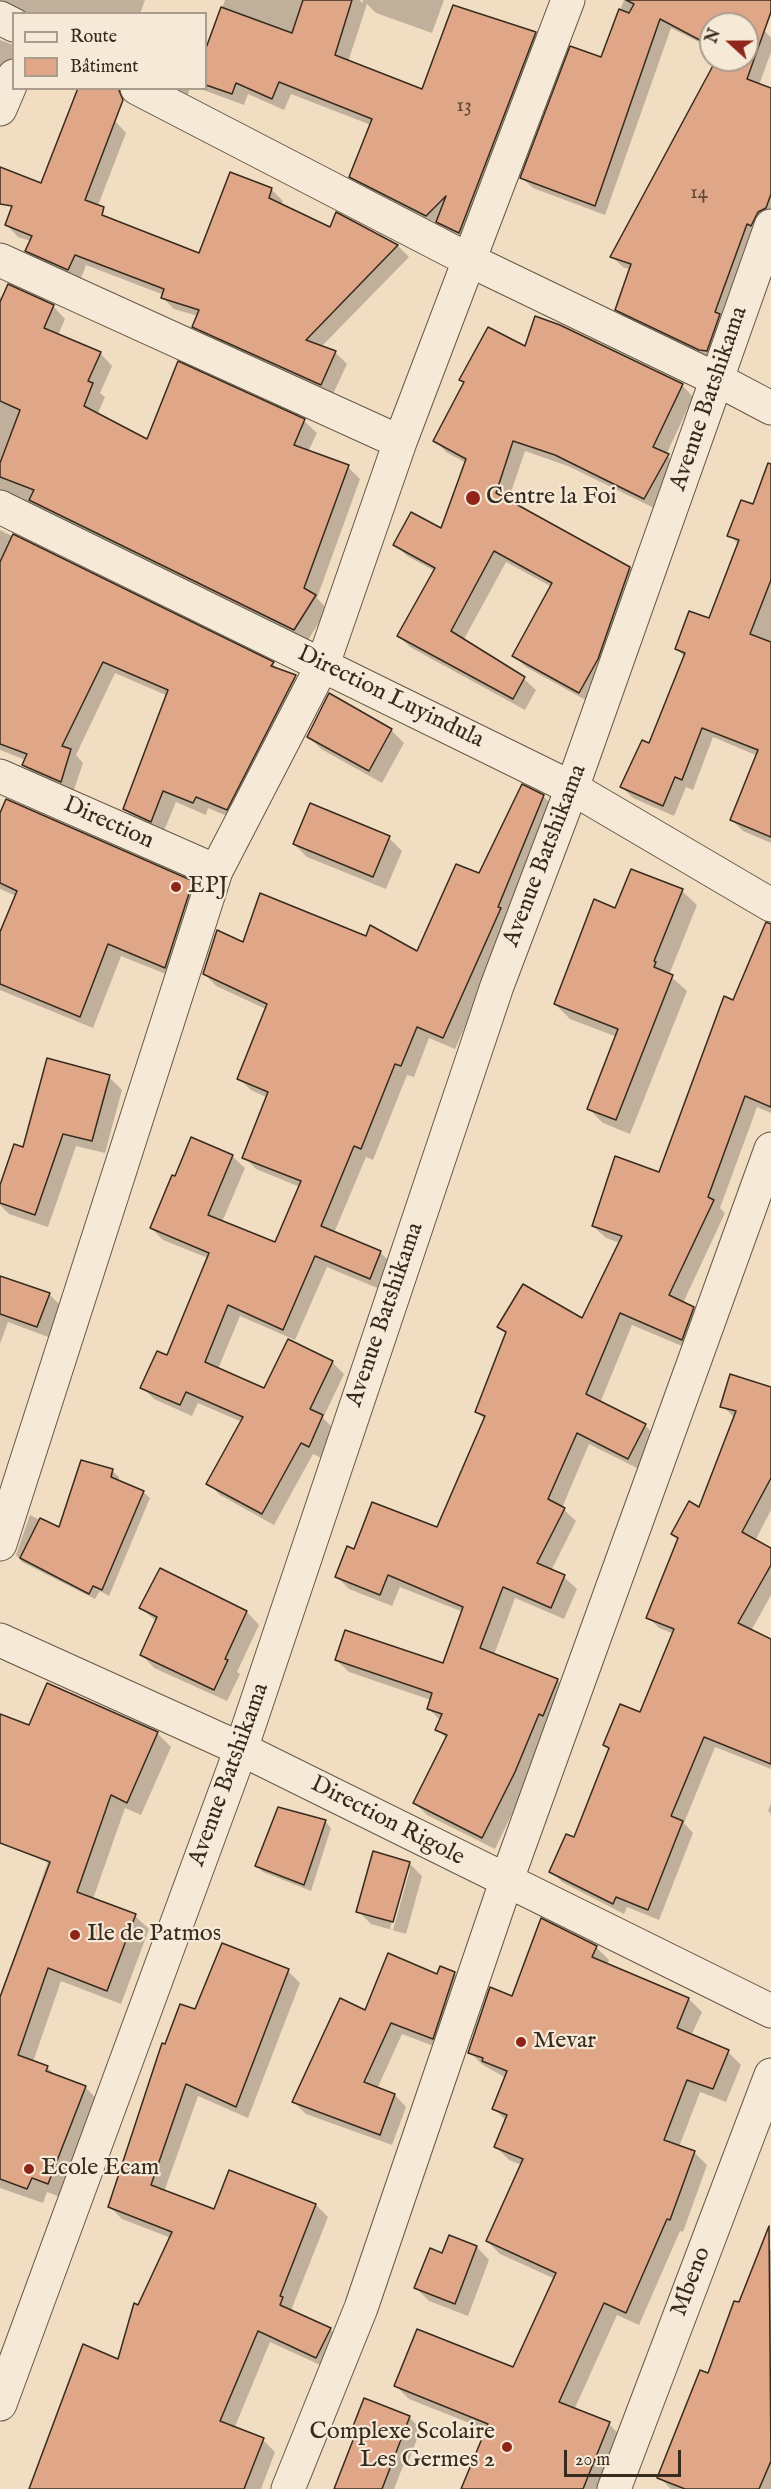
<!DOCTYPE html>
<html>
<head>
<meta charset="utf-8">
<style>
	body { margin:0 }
	#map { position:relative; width:771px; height:2489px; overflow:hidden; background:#f1ddc2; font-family:"IM FELL English",serif }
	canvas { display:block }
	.legend { position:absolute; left:12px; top:12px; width:195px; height:78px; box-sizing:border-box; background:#f6e9d7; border:2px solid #aa9d8d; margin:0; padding:8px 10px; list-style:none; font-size:18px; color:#372b1e }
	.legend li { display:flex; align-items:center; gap:12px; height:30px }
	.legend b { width:30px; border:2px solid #aa9d8d }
	.north { position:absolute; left:699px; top:12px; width:60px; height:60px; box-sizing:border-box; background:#f6e9d7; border:2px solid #aa9d8d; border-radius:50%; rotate:291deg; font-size:16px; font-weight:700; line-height:24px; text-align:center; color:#372b1e }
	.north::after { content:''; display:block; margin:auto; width:21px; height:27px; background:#8f2418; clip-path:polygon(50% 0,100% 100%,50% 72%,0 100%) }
	.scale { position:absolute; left:564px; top:2450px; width:117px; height:27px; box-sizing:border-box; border:3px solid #372b1e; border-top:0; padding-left:8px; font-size:18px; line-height:21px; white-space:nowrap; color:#372b1e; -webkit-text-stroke:4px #f6e9d7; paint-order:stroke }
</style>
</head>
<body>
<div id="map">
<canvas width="771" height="2489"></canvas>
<ul class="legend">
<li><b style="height:8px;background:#f6e9d7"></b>Route</li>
<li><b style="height:16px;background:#e0a688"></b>Bâtiment</li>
</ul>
<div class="north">N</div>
<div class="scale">20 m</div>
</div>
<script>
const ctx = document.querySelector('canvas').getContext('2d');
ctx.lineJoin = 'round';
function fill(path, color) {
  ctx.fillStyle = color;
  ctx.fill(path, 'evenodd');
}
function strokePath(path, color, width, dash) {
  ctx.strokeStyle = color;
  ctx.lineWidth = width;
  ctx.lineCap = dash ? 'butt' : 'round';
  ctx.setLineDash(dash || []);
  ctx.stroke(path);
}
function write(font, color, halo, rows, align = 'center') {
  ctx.font = font + ' "IM FELL English",serif';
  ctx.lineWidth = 4.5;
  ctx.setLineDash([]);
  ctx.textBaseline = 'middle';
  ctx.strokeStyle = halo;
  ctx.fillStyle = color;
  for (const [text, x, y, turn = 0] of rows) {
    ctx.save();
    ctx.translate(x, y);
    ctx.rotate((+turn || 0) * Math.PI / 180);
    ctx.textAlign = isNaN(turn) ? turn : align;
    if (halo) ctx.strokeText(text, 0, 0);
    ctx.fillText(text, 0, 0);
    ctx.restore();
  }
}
fill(new Path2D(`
	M 0,0 L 145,0 L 140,14 L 19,14 L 0,17 Z
	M 225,0 L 360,0 L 362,3 L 363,0 L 444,0 L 432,33 L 376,13 L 367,4 L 348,62 L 423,91 L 535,33 L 547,46 L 472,244 L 450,234 L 441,225 L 439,228 L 364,189 L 351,177 L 371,125 L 291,94 L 284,110 L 248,94 L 244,105 L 198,88 L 206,88 L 206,42 L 209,44 Z
	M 624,0 L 708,0 L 764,30 L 771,38 L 771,52 L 759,85 L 771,90 L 771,222 L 711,360 L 628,320 L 617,309 L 631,270 L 623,267 L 612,257 L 718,60 L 747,60 L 747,24 L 711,24 L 711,48 L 671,28 L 605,215 L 533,188 L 522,178 L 602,59 Z
	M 0,40 L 14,45 L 14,75 L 0,102 Z
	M 170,88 L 190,88 L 187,97 Z
	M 115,121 L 126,133 L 97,208 L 104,218 L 200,255 L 271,189 L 283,201 L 281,205 L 331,229 L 337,214 L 398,246 L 409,257 L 321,347 L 335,352 L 347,364 L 332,396 L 205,338 L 194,326 L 198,316 L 174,309 L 163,298 L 164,295 L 86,265 L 80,281 L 38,262 L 26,250 L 31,241 L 18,237 L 7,225 L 42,185 Z
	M 0,297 L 53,306 L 65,319 L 58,335 L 100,353 L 112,366 L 100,393 L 105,397 L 97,415 L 147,441 L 179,363 L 304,421 L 317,433 L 308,452 L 348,467 L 360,479 L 317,598 L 327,609 L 307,642 L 0,506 Z
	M 526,348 L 682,385 L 693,397 L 666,455 L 680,467 L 656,509 L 568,466 L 525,451 L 508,501 L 630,568 L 641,580 L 591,703 L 526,667 L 514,656 L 552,587 L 506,562 L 463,641 L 524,679 L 536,690 L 525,710 L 410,647 L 399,636 L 435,571 L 407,556 L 395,544 L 442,530 L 466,463 L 446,452 L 435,440 L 465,383 L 461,379 Z
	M 771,513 L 771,843 L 743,831 L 732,820 L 758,756 L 713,737 L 693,790 L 686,787 L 674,816 L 633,798 L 622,787 L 650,745 L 685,658 L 677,649 L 710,620 L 739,545 L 729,535 Z
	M 0,530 L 273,664 L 280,671 L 295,677 L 307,689 L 239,821 L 208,808 L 206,815 L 176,802 L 163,833 L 137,821 L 124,809 L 168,696 L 115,673 L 76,755 L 83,763 L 73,793 L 36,777 L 24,765 L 26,760 L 0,750 Z
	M 391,730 L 404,743 L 382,783 L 321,749 L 308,736 Z
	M 522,786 L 544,797 L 556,809 L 512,921 L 455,1049 L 429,1038 L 414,1077 L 407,1075 L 373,1160 L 366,1157 L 334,1233 L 380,1252 L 392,1264 L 382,1290 L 327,1267 L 295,1340 L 240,1316 L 218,1369 L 264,1390 L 332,1362 L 344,1374 L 323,1418 L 334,1429 L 321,1458 L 313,1454 L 274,1525 L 220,1495 L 208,1483 L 242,1422 L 198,1403 L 192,1416 L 154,1399 L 142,1387 L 168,1357 L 208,1258 L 163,1240 L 151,1228 L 192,1139 L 232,1156 L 245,1168 L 222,1222 L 276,1244 L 300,1187 L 256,1169 L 244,1157 L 268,1098 L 251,1090 L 238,1078 L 266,1009 L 216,986 L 204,973 L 244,944 L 366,938 L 418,953 L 479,875 Z
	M 311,805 L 389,838 L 402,851 L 386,889 L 307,857 L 294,844 Z
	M 0,816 L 192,883 L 205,896 L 178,979 L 121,956 L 93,1028 L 0,990 L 0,936 L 16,896 L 0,889 Z
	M 682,891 L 697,905 L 669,975 L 687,991 L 630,1134 L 603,1123 L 588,1108 L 617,1037 L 570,1019 L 555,1004 L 615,910 Z
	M 771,948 L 771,1113 L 757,1107 L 720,1208 L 725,1213 L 683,1303 L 693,1308 L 706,1320 L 694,1351 L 632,1325 L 600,1403 L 645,1425 L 657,1438 L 641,1470 L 589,1444 L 562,1508 L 576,1521 L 551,1571 L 564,1577 L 577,1589 L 564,1619 L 515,1598 L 494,1655 L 557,1680 L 570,1692 L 495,1849 L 427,1815 L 415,1803 L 447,1739 L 437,1729 L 441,1721 L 428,1708 L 431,1700 L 349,1672 L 336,1660 L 444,1665 L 463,1612 L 400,1587 L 392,1606 L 349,1589 L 337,1577 L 355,1551 L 438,1529 L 485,1420 L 477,1411 L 507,1334 L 499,1327 L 583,1320 L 620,1243 L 606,1238 L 593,1226 L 660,1174 L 734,1002 Z
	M 109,1077 L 122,1090 L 105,1153 L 76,1146 L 48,1227 L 9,1214 L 0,1205 L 0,1190 L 24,1149 Z
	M 0,1277 L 49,1294 L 60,1305 L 48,1337 L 8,1322 L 0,1344 Z
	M 771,1388 L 771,1510 L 755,1541 L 771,1550 L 771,1595 L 751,1631 L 771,1641 L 771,1769 L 715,1747 L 684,1823 L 693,1833 L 659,1920 L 627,1907 L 624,1914 L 562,1882 L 551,1871 L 575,1839 L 610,1750 L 605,1745 L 641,1714 L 674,1634 L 659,1628 L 648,1617 L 679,1540 L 673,1534 L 700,1509 L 735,1418 L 722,1406 Z
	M 112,1471 L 119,1477 L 118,1482 L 143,1492 L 150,1498 L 109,1596 L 100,1591 L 95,1599 L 22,1562 L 16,1555 L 30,1515 L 60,1530 Z
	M 140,1607 L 247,1612 L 259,1625 L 237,1672 L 240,1674 L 227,1701 L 154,1668 L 142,1655 L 157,1622 Z
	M 0,1715 L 30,1727 L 157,1733 L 171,1747 L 141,1815 L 125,1808 L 93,1899 L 135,1916 L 149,1929 L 121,2004 L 61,1981 L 33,2062 L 47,2067 L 56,2076 L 85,2087 L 100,2102 L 63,2198 L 47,2192 L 43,2203 L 0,2188 L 0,2001 L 69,1800 L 0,1757 Z
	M 771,1803 L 771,1814 L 768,1811 Z
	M 325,1821 L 331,1828 L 311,1891 L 263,1872 L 257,1866 Z
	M 409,1863 L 422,1876 L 406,1934 L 371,1924 L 358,1911 ZM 406,1869 L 410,1869 L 393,1930 L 390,1929 Z
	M 596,1947 L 609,1960 L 607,1965 L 689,1999 L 702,2012 L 691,2036 L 728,2052 L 741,2065 L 726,2102 L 700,2092 L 679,2147 L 694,2152 L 707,2165 L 683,2232 L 680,2231 L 639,2325 L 617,2315 L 574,2410 L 609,2424 L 622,2437 L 601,2489 L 462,2489 L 487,2430 L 409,2399 L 396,2386 L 514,2369 L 555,2279 L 500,2254 L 487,2241 L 522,2165 L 509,2160 L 496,2147 L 506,2121 L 494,2108 L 506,2078 L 483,2065 L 469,2052 L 512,1998 Z
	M 441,1968 L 455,1974 L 466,1985 L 444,2050 L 402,2034 L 377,2089 L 395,2095 L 406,2107 L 392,2145 L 306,2114 L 294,2102 L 366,2012 L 438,1976 Z
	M 288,1971 L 300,1983 L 248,2118 L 198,2096 L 164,2192 L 215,2211 L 316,2205 L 328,2217 L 292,2308 L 294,2313 L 330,2329 L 342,2341 L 329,2369 L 270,2342 L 234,2429 L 263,2440 L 275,2452 L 261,2489 L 31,2489 L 119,2361 L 139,2307 L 171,2238 L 122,2219 L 110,2207 L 166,2046 L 196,2011 Z
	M 450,2237 L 477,2247 L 489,2260 L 468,2316 L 429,2301 L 416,2288 L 443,2255 Z
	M 763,2246 L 771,2250 L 771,2489 L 671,2489 L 659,2477 L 709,2375 Z
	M 409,2417 L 421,2429 L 408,2462 L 405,2461 L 394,2489 L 336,2489 Z`), '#0003');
const building = new Path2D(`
	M 303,0 L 352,0 L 335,55 L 422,89 L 453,5 L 536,32 L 459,233 L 436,222 L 446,196 L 426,216 L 349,177 L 372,119 L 279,82 L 272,99 L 236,83 L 232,94 L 206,85 L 206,48 L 221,7 L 292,33 Z
	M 626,0 L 771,0 L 771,12 L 747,79 L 771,88 L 771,194 L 766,208 L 758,212 L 751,226 L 747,224 L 715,312 L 720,314 L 707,351 L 699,350 L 615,310 L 631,264 L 610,257 L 716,60 L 747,60 L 747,24 L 711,24 L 711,46 L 660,19 L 595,206 L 520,178 L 570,46 L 601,57 L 619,9 L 629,13 L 634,4 Z
	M 78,88 L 118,88 L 123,100 L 85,200 L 104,207 L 102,215 L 199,253 L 230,172 L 272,188 L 269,198 L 330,227 L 336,212 L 398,245 L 306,340 L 336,351 L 321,385 L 192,327 L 199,310 L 161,298 L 164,289 L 75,255 L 68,270 L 25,251 L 32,236 L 5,225 L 12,206 L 0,204 L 0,167 L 41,183 Z
	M 8,284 L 54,305 L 44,328 L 101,352 L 88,381 L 93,383 L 84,406 L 147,439 L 178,361 L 305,419 L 294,445 L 349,465 L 304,588 L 316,595 L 294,630 L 29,500 L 34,490 L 0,477 L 0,463 L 20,410 L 0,401 L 0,302 Z
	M 535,316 L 560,325 L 683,384 L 653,447 L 669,454 L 644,499 L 555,455 L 513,441 L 496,493 L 630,567 L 598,659 L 579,693 L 512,656 L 552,583 L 494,551 L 451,631 L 525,677 L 513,699 L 397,636 L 435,568 L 393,545 L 411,512 L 441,528 L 466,459 L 433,441 L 464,382 L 459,380 L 488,327 L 525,346 Z
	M 768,463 L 771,464 L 771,580 L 750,634 L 771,642 L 771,837 L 730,820 L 758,750 L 702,728 L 682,780 L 675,777 L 663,806 L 620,787 L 642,740 L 649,743 L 685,653 L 675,649 L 689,611 L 709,618 L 739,540 L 727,536 L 741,500 L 753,504 Z
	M 13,534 L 274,662 L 271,666 L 296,675 L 227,810 L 196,797 L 193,803 L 163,791 L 151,822 L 123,809 L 168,690 L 103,662 L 62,746 L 71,749 L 61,782 L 22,765 L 27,754 L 0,744 L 0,562 Z
	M 329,693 L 392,729 L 369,771 L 307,737 Z
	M 522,784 L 544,795 L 498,907 L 501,908 L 443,1038 L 417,1027 L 401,1066 L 395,1064 L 361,1149 L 354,1146 L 321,1226 L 381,1251 L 370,1279 L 315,1256 L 283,1330 L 228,1305 L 205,1362 L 264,1388 L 288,1339 L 333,1361 L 310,1409 L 323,1415 L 309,1447 L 301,1443 L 262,1514 L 206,1484 L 243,1417 L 186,1392 L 180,1405 L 140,1388 L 157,1351 L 167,1355 L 209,1253 L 150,1228 L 172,1175 L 175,1176 L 191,1137 L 233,1155 L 208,1215 L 275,1242 L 301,1181 L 242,1158 L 268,1092 L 237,1079 L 267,1004 L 203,974 L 217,930 L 243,942 L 260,893 L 366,936 L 370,925 L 417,951 L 456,864 L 479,873 Z
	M 6,799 L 193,881 L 165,968 L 108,944 L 80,1017 L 0,984 L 0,932 L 17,891 L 0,883 L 0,813 Z
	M 310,803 L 390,836 L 373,877 L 293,844 Z
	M 631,869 L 683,889 L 654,961 L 656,962 L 654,967 L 673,975 L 616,1120 L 587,1109 L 618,1029 L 554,1004 L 594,899 L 615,908 Z
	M 766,922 L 771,924 L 771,1107 L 745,1096 L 708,1197 L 714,1200 L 669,1295 L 694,1307 L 682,1340 L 620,1313 L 586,1394 L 646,1424 L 628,1459 L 577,1433 L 548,1499 L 565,1508 L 537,1563 L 565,1575 L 551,1608 L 503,1587 L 480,1648 L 558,1679 L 543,1716 L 539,1714 L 515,1772 L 482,1838 L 413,1803 L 447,1735 L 435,1730 L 442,1714 L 427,1709 L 432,1693 L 335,1660 L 345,1630 L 443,1663 L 463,1607 L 388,1575 L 380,1595 L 335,1577 L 347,1546 L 354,1549 L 372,1502 L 437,1527 L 485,1416 L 475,1412 L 506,1332 L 497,1327 L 523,1284 L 582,1318 L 622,1236 L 592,1226 L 615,1156 L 659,1172 L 724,996 L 733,1000 Z
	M 47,1058 L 110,1075 L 92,1141 L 63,1134 L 35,1215 L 0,1203 L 0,1185 L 14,1144 L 23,1147 Z
	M 0,1276 L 50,1293 L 37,1327 L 0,1314 Z
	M 730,1374 L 771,1387 L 771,1478 L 742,1532 L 771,1548 L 771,1565 L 738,1623 L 771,1639 L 771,1764 L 704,1737 L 671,1816 L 683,1821 L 648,1910 L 616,1897 L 613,1904 L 549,1872 L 566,1834 L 574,1837 L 609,1748 L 603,1745 L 620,1704 L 640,1712 L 674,1629 L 646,1618 L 678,1538 L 671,1534 L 689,1501 L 699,1507 L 736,1411 L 720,1407 Z
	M 81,1460 L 113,1469 L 111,1477 L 144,1491 L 102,1590 L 93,1586 L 89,1594 L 20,1558 L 40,1518 L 59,1527 Z
	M 160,1568 L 247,1611 L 225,1659 L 228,1660 L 214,1690 L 140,1655 L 157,1617 L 139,1608 Z
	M 47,1683 L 158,1732 L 127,1803 L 111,1795 L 77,1892 L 136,1914 L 107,1991 L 48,1968 L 18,2055 L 48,2066 L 46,2071 L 86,2086 L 48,2184 L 32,2178 L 27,2189 L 0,2179 L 0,1997 L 50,1862 L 0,1843 L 0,1714 L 29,1725 Z
	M 278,1807 L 326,1820 L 304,1885 L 255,1866 Z
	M 373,1851 L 410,1862 L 393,1922 L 356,1912 Z
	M 541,1918 L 597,1946 L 592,1957 L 689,1998 L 677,2028 L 729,2050 L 713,2089 L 687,2080 L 664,2140 L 695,2151 L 670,2220 L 667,2219 L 626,2313 L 604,2303 L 559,2402 L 610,2422 L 583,2489 L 461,2489 L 488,2424 L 394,2386 L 417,2329 L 513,2367 L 556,2273 L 486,2241 L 523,2159 L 494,2147 L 507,2115 L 492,2109 L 507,2071 L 482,2061 L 483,2058 L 468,2053 L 490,1987 L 512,1996 Z
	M 222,1943 L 289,1969 L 236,2107 L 186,2084 L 151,2185 L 214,2209 L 229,2170 L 316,2204 L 280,2296 L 283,2297 L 280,2305 L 331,2328 L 316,2358 L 258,2331 L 220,2421 L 264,2438 L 244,2489 L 29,2489 L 83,2344 L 118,2359 L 134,2303 L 138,2305 L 172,2232 L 108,2207 L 162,2043 L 165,2044 L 180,2004 L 195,2009 Z
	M 388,1953 L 437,1974 L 440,1966 L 455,1972 L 433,2039 L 391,2023 L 364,2082 L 395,2094 L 380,2135 L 292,2102 L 340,1998 L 365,2010 Z
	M 769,2226 L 771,2461 L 759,2489 L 685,2489 L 657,2478 L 700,2370 L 708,2373 L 734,2301 L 739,2302 Z
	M 449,2235 L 477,2246 L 455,2304 L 414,2288 L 430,2248 L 442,2253 Z
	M 364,2398 L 410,2416 L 382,2489 L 334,2489 L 355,2435 L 350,2434 Z`);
fill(building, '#e0a688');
strokePath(building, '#372b1e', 1.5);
const minor = new Path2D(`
	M 0,18 L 14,25
	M 137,88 L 469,260 L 718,380 L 771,408
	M 0,109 L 14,76
	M 0,260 L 400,442
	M 0,507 L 572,788 L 771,905
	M 0,776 L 216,871
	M 0,1544 L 216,871 L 323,664 L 400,442 L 568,0
	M 0,1640 L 241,1749 L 771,2011
	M 0,2404 L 241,1749 L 497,986 L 572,788 L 771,226
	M 288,2489 L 361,2308 L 506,1882 L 771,1149
	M 614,2489 L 771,2075`);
strokePath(minor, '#665847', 35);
strokePath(minor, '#f6e9d7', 33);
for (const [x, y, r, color] of [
	[473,498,8,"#8f2418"],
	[176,887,6,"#8f2418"],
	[75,1935,6,"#8f2418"],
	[521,2042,6,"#8f2418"],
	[29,2169,6,"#8f2418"],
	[507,2447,6,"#8f2418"]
]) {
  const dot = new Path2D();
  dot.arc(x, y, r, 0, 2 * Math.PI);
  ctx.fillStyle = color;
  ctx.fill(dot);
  strokePath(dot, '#f6e9d7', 2);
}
write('21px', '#614a38', null, [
	["13",464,107],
	["14",699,194]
]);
write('24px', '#372b1e', '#f6e9d7', [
	["Avenue Batshikama",710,399,-71],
	["Direction Luyindula",390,698,26],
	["Direction",108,824,24],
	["Avenue Batshikama",546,856,-69],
	["Avenue Batshikama",386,1315,-71],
	["Avenue Batshikama",230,1775,-70],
	["Direction Rigole",387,1822,27],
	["Mbeno",692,2282,-69]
]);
write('24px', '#372b1e', '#f6e9d7', [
	["Centre la Foi",486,498],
	["EPJ",188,887],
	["Ile de Patmos",87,1935],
	["Mevar",533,2042],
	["Ecole Ecam",41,2169],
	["Complexe Scolaire",495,2433,"right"],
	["Les Germes 2",495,2461,"right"]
], 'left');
</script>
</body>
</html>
